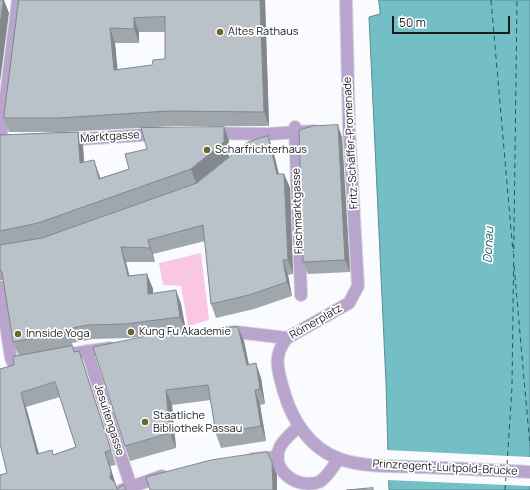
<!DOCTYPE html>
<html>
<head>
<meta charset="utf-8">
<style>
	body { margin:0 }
	#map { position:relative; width:530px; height:490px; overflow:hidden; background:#fafbff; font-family:Manrope,sans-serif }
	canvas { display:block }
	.scale { position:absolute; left:392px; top:16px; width:118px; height:18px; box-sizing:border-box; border:2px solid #1a1b1f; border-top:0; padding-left:5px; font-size:12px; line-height:14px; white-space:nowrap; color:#1a1b1f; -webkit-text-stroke:3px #fff; paint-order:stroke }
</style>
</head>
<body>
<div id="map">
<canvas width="530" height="490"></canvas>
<div class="scale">50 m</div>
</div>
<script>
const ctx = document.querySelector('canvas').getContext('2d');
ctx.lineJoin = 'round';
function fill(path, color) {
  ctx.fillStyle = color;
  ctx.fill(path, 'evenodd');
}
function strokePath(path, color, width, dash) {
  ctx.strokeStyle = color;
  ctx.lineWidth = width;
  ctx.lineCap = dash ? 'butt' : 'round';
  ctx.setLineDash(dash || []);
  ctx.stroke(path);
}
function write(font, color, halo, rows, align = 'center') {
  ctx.font = font + ' Manrope,sans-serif';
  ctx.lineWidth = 3.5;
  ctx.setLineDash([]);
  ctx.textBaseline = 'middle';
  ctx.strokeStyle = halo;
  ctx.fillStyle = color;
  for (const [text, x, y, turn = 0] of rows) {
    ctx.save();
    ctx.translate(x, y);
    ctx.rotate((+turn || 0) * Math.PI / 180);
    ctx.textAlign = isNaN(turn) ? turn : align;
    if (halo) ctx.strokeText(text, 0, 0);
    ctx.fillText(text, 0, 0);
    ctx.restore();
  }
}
fill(new Path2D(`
	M 201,253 L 209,320 L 188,326 L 181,286 L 163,285 L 159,263 Z`), '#f9c6e4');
const water = new Path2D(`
	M 379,0 L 530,0 L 530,490 L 389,490 L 386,383 L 369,17 L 380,14 Z`);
fill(water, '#74bec5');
strokePath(water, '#598d93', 1);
fill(new Path2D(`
	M 386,450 L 530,457 L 530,486 L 386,480 Z`), '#fafbff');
strokePath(new Path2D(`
	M 491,0 L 513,252
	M 514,266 L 530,446
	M 507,465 L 512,387 L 517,0
	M 505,490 L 506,476`), '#1d5b61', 1, [5, 4]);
const minor = new Path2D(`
	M 346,0 L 349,129 L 358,286 L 349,303 L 287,338 C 272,356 278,371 284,392 C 292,420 310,449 340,459 C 363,467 390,466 415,467 C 453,468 492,470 530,472
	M 295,127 L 301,295
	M 211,133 L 268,134 L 314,131
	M 65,140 L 158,134
	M 0,143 L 18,0
	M 0,287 L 11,358 L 14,365 L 29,362
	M 225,333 L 236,332 L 287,338
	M 87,351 L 132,490
	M 63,355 L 110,348
	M 298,427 C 293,432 283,440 280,447 C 269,470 298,490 319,482 C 327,478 333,466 339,459
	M 253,459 L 278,457
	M 122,490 L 162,476`);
strokePath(minor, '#d6d7db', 14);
strokePath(minor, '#b8a4cc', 12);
fill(new Path2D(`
	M 19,0 L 265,0 L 269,126 L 174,126 L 64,132 L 83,146 L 84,162 L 99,174 L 100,178 L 129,169 L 147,149 L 224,127 L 229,141 L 229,157 L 197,183 L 268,136 L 273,150 L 279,174 L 284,174 L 290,188 L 293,274 L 288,275 L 292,296 L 254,309 L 216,318 L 211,304 L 205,241 L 153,254 L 155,262 L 126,262 L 129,276 L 147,274 L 153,289 L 153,294 L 176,290 L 181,304 L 186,331 L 165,333 L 238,327 L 244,341 L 249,365 L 261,378 L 265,404 L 260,405 L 266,441 L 221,448 L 216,434 L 211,400 L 172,405 L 176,448 L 130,461 L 125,446 L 147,336 L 130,338 L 93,339 L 72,343 L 73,346 L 72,346 L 74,352 L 84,366 L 116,465 L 110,466 L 117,488 L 7,473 L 14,365 L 19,356 L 13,342 L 4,281 L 3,280 L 0,280 L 0,135 L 62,132 L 9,132 L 4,118 ZM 139,32 L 165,32 L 165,59 L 152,65 L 117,70 L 115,43 L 139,43 ZM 60,397 L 76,447 L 53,455 L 39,454 L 26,407 Z
	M 342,137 L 350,272 L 308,274 L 303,262 Z`), '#9fa7ad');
fill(new Path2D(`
	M 3,0 L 4,0 L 9,13 L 0,82 L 0,27 Z
	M 260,0 L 265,0 L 269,126 L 264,112 Z
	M 134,18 L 139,32 L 139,43 L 134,29 Z
	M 110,28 L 115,43 L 119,84 L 114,70 Z
	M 338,125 L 342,137 L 350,272 L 345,260 Z
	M 224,127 L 229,141 L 229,157 L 196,183 L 191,169 Z
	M 78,132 L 83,146 L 85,178 L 80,163 Z
	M 268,136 L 273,150 L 282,188 L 277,174 Z
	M 94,160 L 99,174 L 104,193 L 99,179 Z
	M 284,174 L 290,188 L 293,274 L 288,260 Z
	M 148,240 L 153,254 L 155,262 L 150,248 Z
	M 121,247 L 126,262 L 133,290 L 128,276 Z
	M 283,260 L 288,275 L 292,296 L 287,282 Z
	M 147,274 L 153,289 L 153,309 L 148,294 Z
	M 176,290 L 181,304 L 186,331 L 180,317 Z
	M 238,327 L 244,341 L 252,380 L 247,365 Z
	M 79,351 L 84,366 L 116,465 L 111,450 Z
	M 256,363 L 261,378 L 265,404 L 260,389 Z
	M 166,390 L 172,405 L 176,448 L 170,433 Z
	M 255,390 L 260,405 L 266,441 L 261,426 Z
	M 21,393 L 26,407 L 43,469 L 37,454 Z
	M 105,452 L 110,466 L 116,486 L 110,478 Z
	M 272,462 L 277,475 L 277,490 L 273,490 Z`), '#82888d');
const building = new Path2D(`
	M 0,0 L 3,0 L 0,27 Z
	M 19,0 L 260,0 L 264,112 L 168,111 L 58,118 L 4,118 ZM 165,17 L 165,59 L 153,60 L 152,65 L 114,70 L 110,28 L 134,29 L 134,18 Z
	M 338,125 L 345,260 L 303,262 L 299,130 L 313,126 Z
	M 224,127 L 224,142 L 191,169 L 38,223 L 0,231 L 0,135 L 78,132 L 80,163 L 94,160 L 99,179 L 129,169 L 125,154 L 147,149 L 141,128 Z
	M 268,136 L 277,174 L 284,174 L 288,260 L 283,260 L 287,282 L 249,295 L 211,304 L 203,225 L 148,240 L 150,248 L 121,247 L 128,276 L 147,274 L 148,294 L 176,290 L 180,317 L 125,324 L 88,325 L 67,329 L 67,332 L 13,342 L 2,272 L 0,269 L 0,245 L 42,238 L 197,183 L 248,142 Z
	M 238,327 L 247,365 L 256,363 L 260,389 L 255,390 L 261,426 L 216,434 L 208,385 L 166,390 L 170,433 L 125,446 L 93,347 L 152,335 Z
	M 72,346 L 74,352 L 79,351 L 111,450 L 105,452 L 111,471 L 110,478 L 115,483 L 117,489 L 124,485 L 126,490 L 0,490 L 0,475 L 7,473 L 0,444 L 0,369 L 14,365 L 13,357 ZM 55,382 L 76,447 L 53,455 L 52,450 L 37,454 L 21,393 Z
	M 267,452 L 272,462 L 273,490 L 150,490 L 146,477 L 211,460 Z
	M 373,488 L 373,490 L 347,490 Z`);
fill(building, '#b9c2c9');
strokePath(building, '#82888d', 1);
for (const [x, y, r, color] of [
	[220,32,4,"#6e6431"],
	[207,150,4,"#6e6431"],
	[131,332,4,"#6e6431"],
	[18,334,4,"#6e6431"],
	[145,422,4,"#6e6431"]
]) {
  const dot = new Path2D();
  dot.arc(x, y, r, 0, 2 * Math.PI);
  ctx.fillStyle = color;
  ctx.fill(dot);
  strokePath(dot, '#fff', 1.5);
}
write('11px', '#1a1b1f', '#fff', [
	["Altes Rathaus",228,32],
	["Scharfrichterhaus",215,150],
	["Kung Fu Akademie",139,332],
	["Innside Yoga",26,334],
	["Staatliche",153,416],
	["Bibliothek Passau",153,429]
], 'left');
write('11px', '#1a1b1f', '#fff', [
	["Marktgasse",110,137,-4],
	["Fritz-Schäffer-Promenade",351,143,-93],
	["Fischmarktgasse",298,211,-92],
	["Römerplatz",316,322,-30],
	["Jesuitengasse",109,420,72],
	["Prinzregent-Luitpold-Brücke",445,468,3]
]);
write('italic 12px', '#1d5b61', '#fff', [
	["Donau",489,245,-87]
]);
</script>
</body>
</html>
